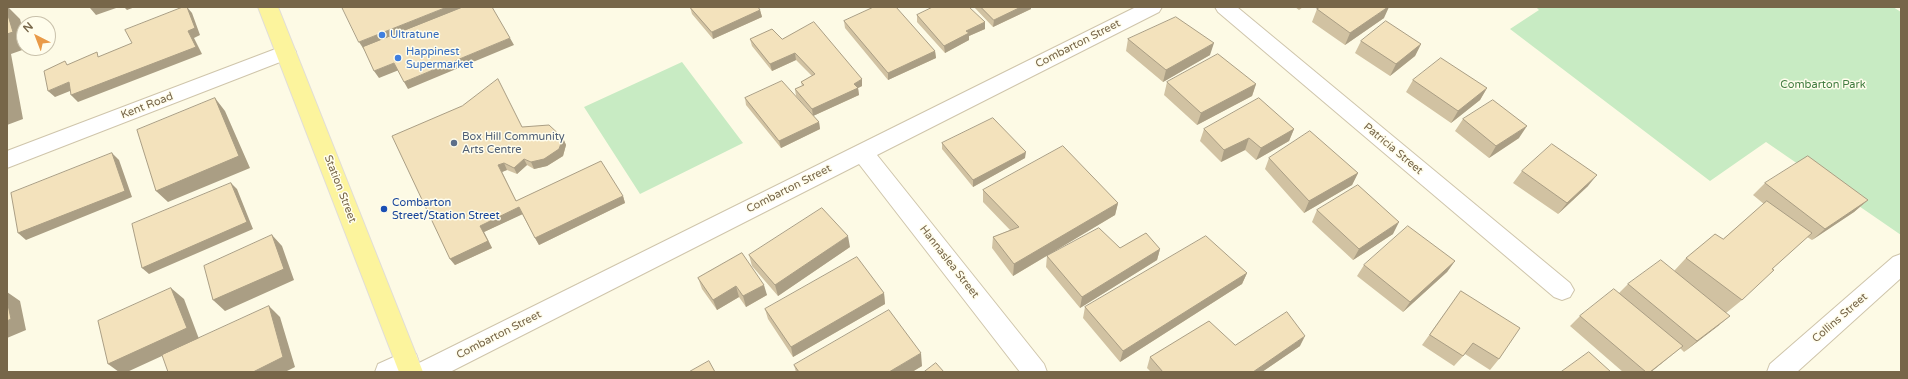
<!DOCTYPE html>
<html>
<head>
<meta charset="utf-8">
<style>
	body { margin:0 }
	#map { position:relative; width:1908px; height:379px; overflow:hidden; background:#fdfae5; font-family:"Varela Round",sans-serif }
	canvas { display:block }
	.frame { position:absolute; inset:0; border:8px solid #776649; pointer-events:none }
	.north { position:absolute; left:16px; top:16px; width:40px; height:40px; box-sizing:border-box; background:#fffdec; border:1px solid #c9c1ab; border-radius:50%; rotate:318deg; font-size:11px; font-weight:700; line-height:16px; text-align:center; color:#776649 }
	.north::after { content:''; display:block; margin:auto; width:14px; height:18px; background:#e99a48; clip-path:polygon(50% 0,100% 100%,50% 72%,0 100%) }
</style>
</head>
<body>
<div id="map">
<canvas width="1908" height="379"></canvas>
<div class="frame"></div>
<div class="north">N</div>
</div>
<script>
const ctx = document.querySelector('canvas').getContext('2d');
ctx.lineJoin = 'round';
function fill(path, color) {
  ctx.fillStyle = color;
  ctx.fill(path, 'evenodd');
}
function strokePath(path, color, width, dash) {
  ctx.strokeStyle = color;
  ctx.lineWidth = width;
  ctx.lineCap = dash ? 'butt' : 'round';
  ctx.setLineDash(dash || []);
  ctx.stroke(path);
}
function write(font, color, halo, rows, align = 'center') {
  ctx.font = font + ' "Varela Round",sans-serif';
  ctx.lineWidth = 3;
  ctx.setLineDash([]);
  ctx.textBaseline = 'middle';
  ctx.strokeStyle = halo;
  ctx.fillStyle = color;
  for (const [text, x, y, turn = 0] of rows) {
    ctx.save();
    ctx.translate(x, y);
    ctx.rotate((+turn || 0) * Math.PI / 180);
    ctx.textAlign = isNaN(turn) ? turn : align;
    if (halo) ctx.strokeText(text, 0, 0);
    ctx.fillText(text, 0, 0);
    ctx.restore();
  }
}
fill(new Path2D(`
	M 1536,7 L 1893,7 L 1901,12 L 1901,235 L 1766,142 L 1710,181 L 1510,29 L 1539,10 Z
	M 682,62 L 743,143 L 640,194 L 584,107 Z`), '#c8ebc3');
const minor = new Path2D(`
	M 1136,7 L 1162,7 L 1159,12 L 877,155 L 1044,364 L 1047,372 L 1020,372 L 859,164 L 450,372 L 414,372 L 414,371 L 375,372 L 378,364 L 407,351 L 416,354 L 419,363 Z
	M 1215,7 L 1237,7 L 1570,283 L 1574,290 L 1570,297 L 1562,300 L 1554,297 L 1218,12 Z
	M 286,45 L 293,47 L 296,52 L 293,57 L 7,168 L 7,151 Z
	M 1901,254 L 1901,278 L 1797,372 L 1767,372 L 1770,364 L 1893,257 Z`);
const primary = new Path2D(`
	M 258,7 L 278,7 L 423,372 L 399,372 Z`);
strokePath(minor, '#cfc5ab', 2);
strokePath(primary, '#e1ddd7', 2);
fill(minor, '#fff');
fill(primary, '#fcf49d');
fill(new Path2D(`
	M 690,7 L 760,10 L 762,17 L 713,39 L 692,14 Z
	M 974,7 L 1031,7 L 1031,9 L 993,27 Z
	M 1295,7 L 1303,7 L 1299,10 Z
	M 1317,9 L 1384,18 L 1345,45 L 1312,22 Z
	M 917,15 L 985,22 L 985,29 L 969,36 L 969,40 L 945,53 L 917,22 Z
	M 844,21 L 935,51 L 936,58 L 888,80 L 845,28 Z
	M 750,39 L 782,39 L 862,86 L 858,88 L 859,95 L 813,116 L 819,122 L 820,129 L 781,148 L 746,105 L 745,98 L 812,114 L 796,96 L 795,89 L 802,86 L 801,82 L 812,76 L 796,60 L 772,71 L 752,46 Z
	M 1128,39 L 1210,55 L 1163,82 L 1126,51 Z
	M 1361,41 L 1421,44 L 1415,56 L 1390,76 L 1355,53 Z
	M 1413,80 L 1487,88 L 1480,100 L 1451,123 L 1406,92 Z
	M 1167,82 L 1256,84 L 1252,96 L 1197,125 L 1164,95 Z
	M 462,106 L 522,127 L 563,138 L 566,145 L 563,156 L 547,166 L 534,169 L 527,165 L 517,174 L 507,170 L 502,172 L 516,201 L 623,196 L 625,203 L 539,245 L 522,214 L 484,232 L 492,248 L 455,265 L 450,259 Z
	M 1463,119 L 1519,138 L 1489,158 L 1455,131 Z
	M 1204,129 L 1294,129 L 1289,141 L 1256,160 L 1245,150 L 1221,162 L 1200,141 Z
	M 942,143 L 1025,158 L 973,187 L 942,149 Z
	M 1269,158 L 1358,173 L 1352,185 L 1304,213 L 1265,169 Z
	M 1522,171 L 1588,186 L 1558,214 L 1513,183 Z
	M 1765,183 L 1868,200 L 1854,212 L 1812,240 L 1807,237 L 1772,269 L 1742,300 L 1726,313 L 1718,326 L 1684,352 L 1680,348 L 1651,372 L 1623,372 L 1570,326 L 1580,316 L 1619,293 L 1628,284 L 1674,271 L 1686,258 L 1723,239 L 1764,204 L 1753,195 Z
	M 983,190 L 1118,203 L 1115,215 L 1013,276 L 992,248 L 993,237 L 1010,230 L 983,202 Z
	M 1317,210 L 1393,234 L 1353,260 L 1312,222 Z
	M 850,247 L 778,296 L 752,266 L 749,255 Z
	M 1120,248 L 1160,249 L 1157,260 L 1080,308 L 1046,267 L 1047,256 Z
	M 742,253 L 767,295 L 746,307 L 739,297 L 717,310 L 702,289 L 698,278 Z
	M 1455,261 L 1447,272 L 1403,312 L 1357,276 L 1364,265 Z
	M 1247,273 L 1242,284 L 1120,362 L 1083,318 L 1085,307 Z
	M 1461,291 L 1499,359 L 1490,370 L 1465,354 L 1454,366 L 1422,345 Z
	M 884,293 L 885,304 L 793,357 L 768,319 L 765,309 Z
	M 1235,345 L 1300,346 L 1262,372 L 1151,372 L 1147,368 L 1150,357 Z
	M 794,365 L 922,366 L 912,372 L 796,372 Z`), '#d1c2a2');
fill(new Path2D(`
	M 7,7 L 8,7 L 20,19 L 24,33 L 24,48 L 28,48 L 11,54 L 23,119 L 7,125 Z
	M 93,7 L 119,7 L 96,15 L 90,8 Z
	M 124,7 L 135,7 L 127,10 Z
	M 187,7 L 192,13 L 200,35 L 194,38 L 202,54 L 78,102 L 71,95 L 188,31 Z
	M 447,7 L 484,7 L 367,54 L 359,42 Z
	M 1021,7 L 1031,7 L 1031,9 L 993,27 L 994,20 Z
	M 1388,7 L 1389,7 L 1384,18 L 1345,45 L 1350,33 Z
	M 760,10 L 762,17 L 713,39 L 712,32 Z
	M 985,22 L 985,29 L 969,36 L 969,40 L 945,53 L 944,46 L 966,31 Z
	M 510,38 L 514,45 L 408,89 L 404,82 Z
	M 1214,43 L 1210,55 L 1163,82 L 1166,70 Z
	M 1421,44 L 1415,56 L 1390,76 L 1396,64 Z
	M 935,51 L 936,58 L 888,80 L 888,73 Z
	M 795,53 L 796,60 L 772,71 L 770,64 Z
	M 394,63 L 399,70 L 379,78 L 374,71 Z
	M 862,79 L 862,86 L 858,88 L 859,95 L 813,116 L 812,109 Z
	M 69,82 L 75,89 L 55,97 L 48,91 Z
	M 1256,84 L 1252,96 L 1197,125 L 1201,113 Z
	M 1487,88 L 1480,100 L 1451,123 L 1458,111 Z
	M 215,98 L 225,111 L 250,168 L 168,202 L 156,191 Z
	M 819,122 L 820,129 L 781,148 L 779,141 Z
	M 1527,126 L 1519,138 L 1489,158 L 1496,146 Z
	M 1294,129 L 1289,141 L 1256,160 L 1261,148 Z
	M 563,138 L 566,145 L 563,156 L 547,166 L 534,169 L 531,162 Z
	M 1249,138 L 1245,150 L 1221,162 L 1224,150 Z
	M 1026,152 L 1025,158 L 973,187 L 973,180 Z
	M 112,153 L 119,160 L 132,197 L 26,240 L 18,233 Z
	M 524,159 L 527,165 L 517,174 L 514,168 Z
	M 504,163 L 507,170 L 502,172 L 519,207 L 498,165 Z
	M 1358,173 L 1352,185 L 1304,213 L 1309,201 Z
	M 1597,175 L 1588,186 L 1558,214 L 1567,203 Z
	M 231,183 L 237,189 L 253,229 L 149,274 L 142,268 Z
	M 623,196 L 625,203 L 539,245 L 535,238 Z
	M 1868,200 L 1854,212 L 1812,240 L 1825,229 Z
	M 1118,203 L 1115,215 L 1013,276 L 1014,264 Z
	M 519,207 L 523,214 L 484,232 L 492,248 L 455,265 L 450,259 L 480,226 Z
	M 1399,222 L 1393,234 L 1353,260 L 1359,249 Z
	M 272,235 L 282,246 L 294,280 L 225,311 L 213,300 Z
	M 848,236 L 850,247 L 778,296 L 775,285 Z
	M 1160,249 L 1157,260 L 1080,308 L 1082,297 Z
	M 1455,261 L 1447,272 L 1403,312 L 1410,302 Z
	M 1247,273 L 1242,284 L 1120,362 L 1123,351 Z
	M 764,285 L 767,295 L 746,307 L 743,296 Z
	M 736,286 L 739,297 L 717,310 L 713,300 Z
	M 171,288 L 184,299 L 199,339 L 127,372 L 119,372 L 108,364 Z
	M 7,292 L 20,301 L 26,330 L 7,338 Z
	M 884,293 L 885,304 L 793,357 L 791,347 Z
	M 269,306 L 280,317 L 295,367 L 285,372 L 253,372 Z
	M 1730,316 L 1718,326 L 1684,352 L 1697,341 Z
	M 1305,336 L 1300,346 L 1262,372 L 1253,372 Z
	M 1683,346 L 1651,372 L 1650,372 Z
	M 921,353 L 922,366 L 912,372 L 889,372 Z`), '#aa9e84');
const building = new Path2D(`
	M 183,7 L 187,7 L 195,28 L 188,31 L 196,47 L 71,95 L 69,82 L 48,91 L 44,71 L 65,61 L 67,65 L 97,52 L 98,57 L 132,43 L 125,30 Z
	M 342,7 L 447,7 L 359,42 Z
	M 463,7 L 492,7 L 510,38 L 404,82 L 394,63 L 374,71 L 363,47 Z
	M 690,7 L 758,7 L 760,10 L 712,32 Z
	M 874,7 L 896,7 L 935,51 L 888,73 L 844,21 Z
	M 933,7 L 969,7 L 985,22 L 966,31 L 969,33 L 944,46 L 917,15 Z
	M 981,7 L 1021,7 L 994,20 Z
	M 1321,7 L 1388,7 L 1350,33 L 1317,9 Z
	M 7,12 L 13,32 L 7,34 Z
	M 1176,17 L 1214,43 L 1166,70 L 1128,39 Z
	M 1386,21 L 1421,44 L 1396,64 L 1361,41 Z
	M 814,22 L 862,79 L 854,84 L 858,88 L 812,109 L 795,89 L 804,85 L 801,82 L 815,74 L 795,53 L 770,64 L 750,39 L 772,29 L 782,39 Z
	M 1218,54 L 1256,84 L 1201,113 L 1167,82 Z
	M 1441,58 L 1487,88 L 1458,111 L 1413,80 Z
	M 498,79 L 522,127 L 549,125 L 563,138 L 559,149 L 544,159 L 531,162 L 524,159 L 514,168 L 504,163 L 498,165 L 516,201 L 601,161 L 623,196 L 535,238 L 519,207 L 480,226 L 488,241 L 450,259 L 392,136 L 462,106 Z
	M 782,81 L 819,122 L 779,141 L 745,98 Z
	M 215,98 L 239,156 L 156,191 L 137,130 Z
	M 1259,98 L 1294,129 L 1261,148 L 1249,138 L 1224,150 L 1204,129 Z
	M 1493,100 L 1527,126 L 1496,146 L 1463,119 Z
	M 993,118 L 1026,152 L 973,180 L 942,143 Z
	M 1310,131 L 1358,173 L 1309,201 L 1269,158 Z
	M 1552,144 L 1597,175 L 1567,203 L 1522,171 Z
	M 1063,146 L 1118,203 L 1014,264 L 993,237 L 1019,227 L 983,190 Z
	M 112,153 L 125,191 L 18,233 L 11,193 Z
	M 1808,156 L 1868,200 L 1825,229 L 1765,183 Z
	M 231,183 L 247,222 L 142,268 L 132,224 Z
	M 1358,185 L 1399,222 L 1359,249 L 1317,210 Z
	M 1767,201 L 1812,233 L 1772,269 L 1774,270 L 1742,300 L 1686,258 L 1715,234 L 1723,239 Z
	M 822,208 L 848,236 L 775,285 L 749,255 Z
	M 1408,226 L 1455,261 L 1410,302 L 1364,265 Z
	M 1099,228 L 1120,248 L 1146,233 L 1160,249 L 1082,297 L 1047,256 Z
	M 272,235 L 284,269 L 213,300 L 204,266 Z
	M 1206,236 L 1247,273 L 1123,351 L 1085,307 Z
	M 742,253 L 764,285 L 743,296 L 736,286 L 713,300 L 698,278 Z
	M 857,257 L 884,293 L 791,347 L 765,309 Z
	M 1661,260 L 1730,316 L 1697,341 L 1628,284 Z
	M 171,288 L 187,328 L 108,364 L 98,321 Z
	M 1614,289 L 1683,346 L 1650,372 L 1646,372 L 1580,316 Z
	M 1461,291 L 1520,328 L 1499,359 L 1473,343 L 1463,356 L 1430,335 Z
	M 7,300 L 11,319 L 7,321 Z
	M 269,306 L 283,357 L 253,372 L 168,372 L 162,355 Z
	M 889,310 L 921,353 L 889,372 L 799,372 L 794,365 Z
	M 1287,312 L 1305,336 L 1253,372 L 1163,372 L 1150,357 L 1209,321 L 1235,345 Z
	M 1589,352 L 1611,372 L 1561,372 Z
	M 709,361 L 715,372 L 689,372 Z
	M 936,363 L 944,372 L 924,372 Z`);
fill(building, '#f3e2bc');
strokePath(building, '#aa9e84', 1);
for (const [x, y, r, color] of [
	[382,35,4,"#3f7fe0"],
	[398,58,4,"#3f7fe0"],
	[454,143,4,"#5c6f8a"],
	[384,209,4,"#1a4fb4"]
]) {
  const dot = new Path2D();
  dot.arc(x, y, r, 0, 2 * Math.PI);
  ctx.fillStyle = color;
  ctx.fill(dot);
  strokePath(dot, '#fffdec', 1.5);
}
write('11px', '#366cbe', '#fffdec', [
	["Ultratune",390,35],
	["Happinest",406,52],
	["Supermarket",406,65]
], 'left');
write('11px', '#776649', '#fffdec', [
	["Combarton Street",1078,44,-27],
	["Kent Road",147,106,-21],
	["Patricia Street",1393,149,40],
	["Station Street",340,189,69],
	["Combarton Street",789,189,-27],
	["Hannaslea Street",949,262,52],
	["Collins Street",1840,318,-41],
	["Combarton Street",499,335,-27]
]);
write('11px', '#427d41', '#fffdec', [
	["Combarton Park",1823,85]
]);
write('11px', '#4e5e75', '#fffdec', [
	["Box Hill Community",462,137],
	["Arts Centre",462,150]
], 'left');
write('11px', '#164399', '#fffdec', [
	["Combarton",392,203],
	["Street/Station Street",392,216]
], 'left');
</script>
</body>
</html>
